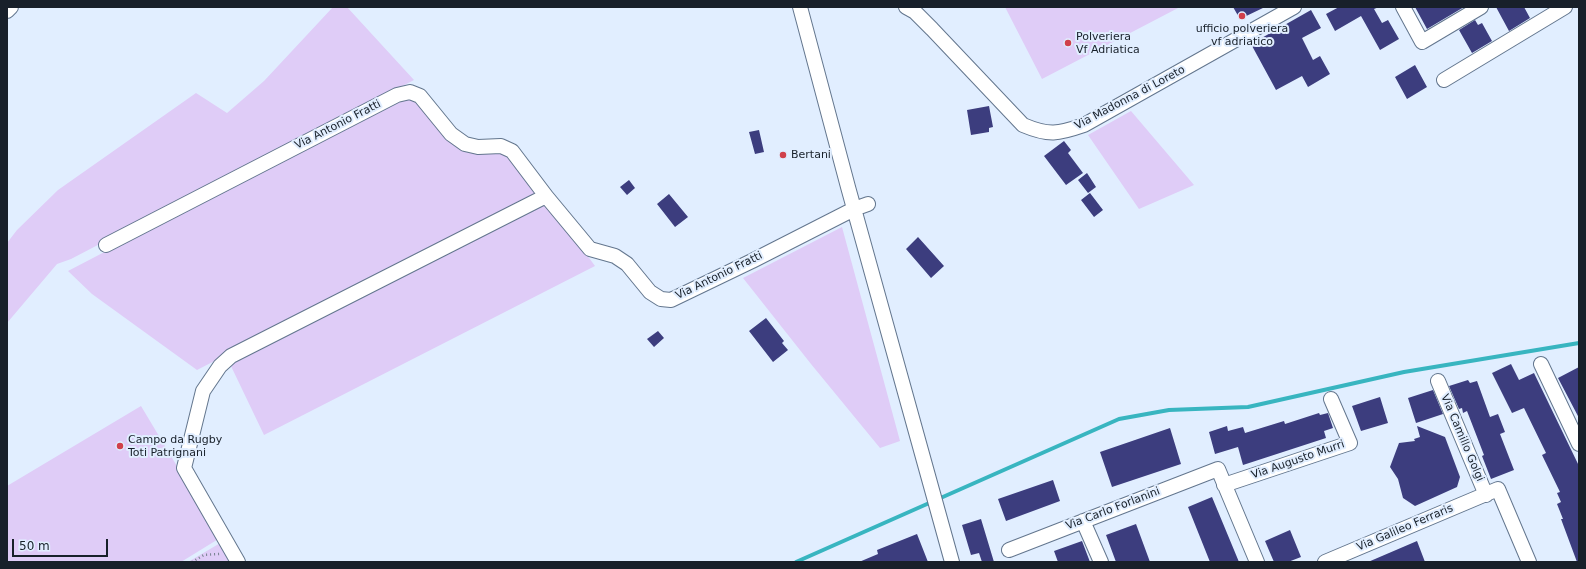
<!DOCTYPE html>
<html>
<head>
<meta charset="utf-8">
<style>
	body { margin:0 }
	#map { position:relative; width:1586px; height:569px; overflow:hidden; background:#e1eeff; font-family:"DejaVu Sans",sans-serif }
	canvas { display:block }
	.frame { position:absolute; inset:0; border:8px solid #18202a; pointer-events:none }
	.scale { position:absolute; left:12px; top:539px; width:96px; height:18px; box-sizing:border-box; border:2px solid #18202a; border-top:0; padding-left:5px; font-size:12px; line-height:14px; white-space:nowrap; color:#18202a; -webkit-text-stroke:3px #e1eeff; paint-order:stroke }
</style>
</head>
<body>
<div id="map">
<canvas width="1586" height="569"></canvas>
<div class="frame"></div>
<div class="scale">50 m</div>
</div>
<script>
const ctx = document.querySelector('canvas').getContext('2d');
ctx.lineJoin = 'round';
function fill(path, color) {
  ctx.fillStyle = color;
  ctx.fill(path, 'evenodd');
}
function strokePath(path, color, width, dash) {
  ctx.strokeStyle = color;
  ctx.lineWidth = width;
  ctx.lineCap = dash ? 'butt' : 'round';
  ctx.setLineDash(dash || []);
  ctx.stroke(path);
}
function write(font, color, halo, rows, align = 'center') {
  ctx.font = font + ' "DejaVu Sans",sans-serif';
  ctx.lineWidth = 4;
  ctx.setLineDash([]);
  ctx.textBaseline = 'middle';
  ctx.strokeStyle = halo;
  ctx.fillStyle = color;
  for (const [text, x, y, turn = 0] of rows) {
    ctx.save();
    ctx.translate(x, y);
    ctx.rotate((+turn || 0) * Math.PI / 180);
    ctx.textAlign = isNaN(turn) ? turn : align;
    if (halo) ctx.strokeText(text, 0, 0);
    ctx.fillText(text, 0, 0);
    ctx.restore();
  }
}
fill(new Path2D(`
	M 333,7 L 347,7 L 414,80 L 71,259 L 57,264 L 7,323 L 7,243 L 17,230 L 58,190 L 196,93 L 227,113 L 264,81 Z
	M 1005,7 L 1180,7 L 1042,79 Z
	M 409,97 C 426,108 453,151 470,153 C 482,155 496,153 508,153 L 540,193 L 197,370 L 92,294 L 68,271 L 396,100 Z
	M 1131,111 L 1194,185 L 1139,209 L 1088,135 Z
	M 547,204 L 554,210 L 595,266 L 264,435 L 230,364 L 537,205 Z
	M 842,227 L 900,441 L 880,448 L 811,364 L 743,278 Z
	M 141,406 L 220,538 L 181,562 L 7,562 L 7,486 Z
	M 222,542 L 233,562 L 188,562 Z`), '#dfccf7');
strokePath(new Path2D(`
	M 796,562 L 1119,419 L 1169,410 L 1248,407 L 1404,372 L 1579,343`), '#38b5c0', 4);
fill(new Path2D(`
	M 1233,7 L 1265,7 L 1240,19 Z
	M 1339,7 L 1379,7 L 1374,9 L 1382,23 L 1388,20 L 1399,39 L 1380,50 L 1361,16 L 1335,31 L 1326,14 Z
	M 1415,7 L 1464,7 L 1427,29 Z
	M 1496,7 L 1524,7 L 1530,18 L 1509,31 Z
	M 1311,10 L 1321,28 L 1302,38 L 1313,60 L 1320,56 L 1330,74 L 1308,87 L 1302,76 L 1276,90 L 1251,44 Z
	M 1475,20 L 1478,25 L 1482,23 L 1492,41 L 1472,53 L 1459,30 Z
	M 1415,65 L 1427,87 L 1407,99 L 1395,77 Z
	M 989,106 L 993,127 L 989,128 L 989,132 L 971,135 L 967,110 Z
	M 759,130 L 764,152 L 755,154 L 749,132 Z
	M 1064,141 L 1071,150 L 1068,153 L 1083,173 L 1066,185 L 1044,156 Z
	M 1087,173 L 1096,187 L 1088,193 L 1078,180 Z
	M 629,180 L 635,188 L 627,195 L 620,187 Z
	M 1090,193 L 1103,210 L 1094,217 L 1081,200 Z
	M 669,194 L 688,217 L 675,227 L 657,204 Z
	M 918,237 L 944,266 L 931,278 L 906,249 Z
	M 766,318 L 784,341 L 782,343 L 788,350 L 773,362 L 749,331 Z
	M 658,331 L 664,338 L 654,347 L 647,339 Z
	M 1511,364 L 1519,380 L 1534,373 L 1579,466 L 1579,562 L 1577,562 L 1561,519 L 1563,519 L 1557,504 L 1561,502 L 1557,493 L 1560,492 L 1542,455 L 1546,453 L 1524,408 L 1512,413 L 1492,373 Z
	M 1579,367 L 1579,418 L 1558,378 Z
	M 1468,380 L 1470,383 L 1477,381 L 1490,417 L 1498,414 L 1505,432 L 1500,434 L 1514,470 L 1491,479 L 1482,456 L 1484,455 L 1467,411 L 1463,413 L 1462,408 L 1459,409 L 1449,386 Z
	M 1433,390 L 1443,414 L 1416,423 L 1408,398 Z
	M 1380,397 L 1388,423 L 1361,431 L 1352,406 Z
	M 1319,413 L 1320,415 L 1328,413 L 1333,428 L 1324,431 L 1326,438 L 1243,465 L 1238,447 L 1215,454 L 1209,432 L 1227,426 L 1228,431 L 1243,427 L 1245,433 L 1284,421 L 1285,424 Z
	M 1417,426 L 1445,437 L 1460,477 L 1457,487 L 1415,506 L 1403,498 L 1398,479 L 1390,467 L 1399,443 L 1415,441 L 1414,439 L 1420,437 Z
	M 1170,428 L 1181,464 L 1112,487 L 1100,452 Z
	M 1053,480 L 1060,501 L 1006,521 L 998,499 Z
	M 1212,497 L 1239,562 L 1210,562 L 1188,507 Z
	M 981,519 L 994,562 L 982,562 L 979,553 L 971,555 L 962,525 Z
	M 1136,524 L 1150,562 L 1116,562 L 1106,535 Z
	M 1290,530 L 1301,557 L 1288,562 L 1274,562 L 1265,541 Z
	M 917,534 L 928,562 L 859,562 L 878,554 L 877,550 Z
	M 1082,541 L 1090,562 L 1058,562 L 1054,551 Z
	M 1417,541 L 1425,562 L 1368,562 Z`), '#3c3d7e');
const minor = new Path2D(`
	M 800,7 L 848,187 L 952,562
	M 906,7 L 915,12 L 932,29 L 1023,125 C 1049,136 1058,134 1084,125 L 1294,7
	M 1403,7 L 1422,42 L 1481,7
	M 7,11 L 11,7
	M 1444,80 L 1565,7
	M 106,245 L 397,95 L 410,92 L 420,96 L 451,134 L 465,144 L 478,147 L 501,146 L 512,151 L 546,196
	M 1541,364 L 1579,444
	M 1438,381 L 1486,495
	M 1224,485 L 1350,443 L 1331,399
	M 1083,521 L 1101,562
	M 1009,550 L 1218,469 L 1257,562
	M 238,562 L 184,468 L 203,391 L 220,366 L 231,356 L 546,196 L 590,249 L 615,256 L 627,264 L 650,292 L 661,299 L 671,300 L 752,261 L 854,209 L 868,204
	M 1325,562 L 1498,489 L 1529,562`);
strokePath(minor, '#63768e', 16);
strokePath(new Path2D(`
	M 192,562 L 204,555 L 220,554`), '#76818e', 2.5, [1, 3]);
strokePath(minor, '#fff', 14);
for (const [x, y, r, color] of [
	[1242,16,4,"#d0404b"],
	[1068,43,4,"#d0404b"],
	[783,155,4,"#d0404b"],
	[120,446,4,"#d0404b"]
]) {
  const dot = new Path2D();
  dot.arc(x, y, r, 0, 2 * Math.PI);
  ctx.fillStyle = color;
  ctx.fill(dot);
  strokePath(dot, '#e1eeff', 1.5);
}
write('11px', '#18202a', '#e1eeff', [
	["ufficio polveriera",1242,29,"center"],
	["vf adriatico",1242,42,"center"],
	["Polveriera",1076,37],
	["Vf Adriatica",1076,50],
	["Bertani",791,155],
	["Campo da Rugby",128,440],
	["Toti Patrignani",128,453]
], 'left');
write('11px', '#18202a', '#e1eeff', [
	["Via Madonna di Loreto",1130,98,-28],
	["Via Antonio Fratti",338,125,-27],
	["Via Antonio Fratti",719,276,-26],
	["Via Camillo Golgi",1462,438,67],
	["Via Augusto Murri",1298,460,-19],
	["Via Carlo Forlanini",1113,509,-21],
	["Via Galileo Ferraris",1405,528,-23]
]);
</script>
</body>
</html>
